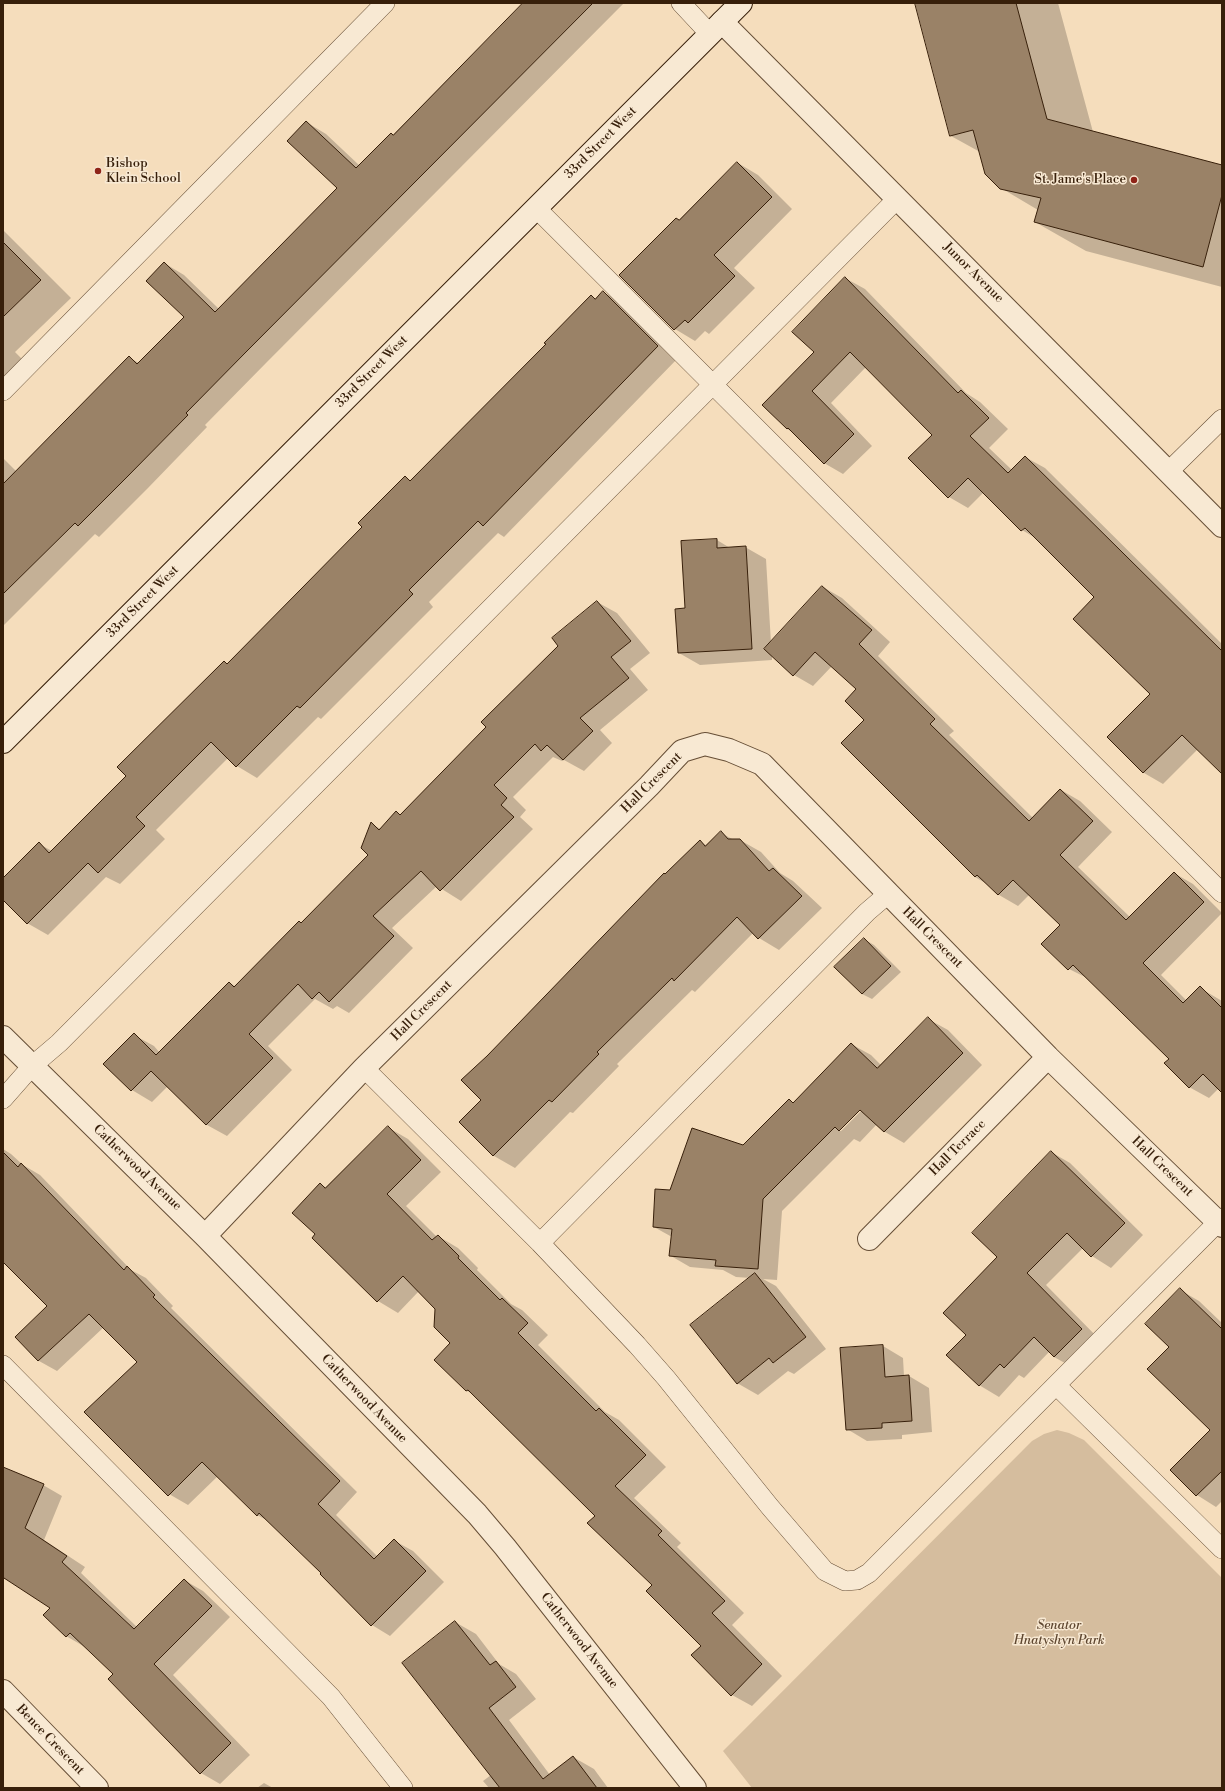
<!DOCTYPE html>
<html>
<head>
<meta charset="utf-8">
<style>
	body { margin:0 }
	#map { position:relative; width:1225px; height:1791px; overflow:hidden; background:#f5ddbc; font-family:"Libre Bodoni",serif }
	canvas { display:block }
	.frame { position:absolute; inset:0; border:4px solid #371f0a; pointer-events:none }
</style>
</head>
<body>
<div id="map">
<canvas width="1225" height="1791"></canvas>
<div class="frame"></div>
</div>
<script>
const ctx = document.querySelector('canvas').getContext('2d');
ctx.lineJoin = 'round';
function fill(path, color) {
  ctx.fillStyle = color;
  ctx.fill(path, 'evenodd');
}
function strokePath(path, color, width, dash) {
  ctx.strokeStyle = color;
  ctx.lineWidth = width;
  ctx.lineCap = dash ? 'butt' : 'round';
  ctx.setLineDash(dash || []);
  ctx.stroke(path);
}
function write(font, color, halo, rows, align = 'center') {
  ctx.font = font + ' "Libre Bodoni",serif';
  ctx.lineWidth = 3;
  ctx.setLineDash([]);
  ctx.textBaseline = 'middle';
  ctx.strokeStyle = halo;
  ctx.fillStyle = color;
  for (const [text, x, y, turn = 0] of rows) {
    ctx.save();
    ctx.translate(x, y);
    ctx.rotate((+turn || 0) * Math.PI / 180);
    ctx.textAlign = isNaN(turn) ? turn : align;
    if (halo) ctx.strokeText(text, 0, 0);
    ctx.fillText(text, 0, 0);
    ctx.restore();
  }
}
fill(new Path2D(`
	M 1057,1430 L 1069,1433 L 1084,1440 L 1222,1578 L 1222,1788 L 752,1788 L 723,1751 L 1032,1441 L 1044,1434 Z`), '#d5bd9e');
fill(new Path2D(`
	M 525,3 L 624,3 L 266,363 L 205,425 L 207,427 L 148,488 L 99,537 L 95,534 L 3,626 L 3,458 L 17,472 L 130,358 L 139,363 L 185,317 L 164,263 L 184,275 L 219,309 L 338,188 L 306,122 L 326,134 L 360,166 L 394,136 Z
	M 916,3 L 1058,3 L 1093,132 L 1222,166 L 1222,287 L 1086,251 L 1035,222 L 1038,210 L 1001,188 L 980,152 L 951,136 Z
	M 738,163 L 758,175 L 792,209 L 734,268 L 755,288 L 709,334 L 705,331 L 695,341 L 675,329 L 620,275 L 680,221 Z
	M 3,230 L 71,298 L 15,352 L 22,359 L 3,377 Z
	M 845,278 L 865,289 L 966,393 L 980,402 L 1008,429 L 989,448 L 1012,470 L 1025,457 L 1045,468 L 1222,644 L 1222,772 L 1198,749 L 1163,784 L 1144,773 L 1109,737 L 1152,694 L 1096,597 L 1039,540 L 1022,530 L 984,492 L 968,508 L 949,497 L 933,435 L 866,367 L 831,403 L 872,446 L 843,474 L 824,463 L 794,433 L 787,429 L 815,352 Z
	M 603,292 L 624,304 L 678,358 L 504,537 L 498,533 L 429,602 L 433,607 L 321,719 L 318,717 L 257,778 L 237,766 L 228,758 L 156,830 L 165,839 L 120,884 L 106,877 L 48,935 L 27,923 L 3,899 L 3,879 L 39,844 L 52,851 L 127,776 L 227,664 L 364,527 L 405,477 L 411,481 L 547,344 L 591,297 L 596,299 Z
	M 717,540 L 730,548 L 745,547 L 766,559 L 771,643 L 823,587 L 842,598 L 890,642 L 878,656 L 954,731 L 949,735 L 1033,818 L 1061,790 L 1080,801 L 1112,832 L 1078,867 L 1130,917 L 1174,873 L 1193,884 L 1222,913 L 1161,975 L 1187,1001 L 1200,988 L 1222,1001 L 1222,1091 L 1219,1088 L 1209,1098 L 1189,1087 L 1170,1059 L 1089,979 L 1069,969 L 1062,925 L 1030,894 L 1018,906 L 999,895 L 987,884 L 975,877 L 842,743 L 865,720 L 858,689 L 832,666 L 813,686 L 794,675 L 772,655 L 772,660 L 700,665 L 679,653 L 687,609 Z
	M 597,602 L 617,613 L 650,653 L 630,669 L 648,690 L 600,730 L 612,743 L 584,771 L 564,760 L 562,761 L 553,757 L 513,797 L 526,810 L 520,817 L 533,829 L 461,901 L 437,886 L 392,928 L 413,948 L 349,1013 L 337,1006 L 333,1009 L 315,999 L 268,1046 L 292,1070 L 227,1136 L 207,1125 L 168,1086 L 152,1102 L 132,1090 L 105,1064 L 134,1035 L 154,1046 L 160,1053 L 230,983 L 236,987 L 302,924 L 369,855 L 371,824 L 381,829 L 396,813 L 401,815 L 487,727 Z
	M 721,833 L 734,840 L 740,840 L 761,852 L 780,873 L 793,881 L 822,908 L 779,950 L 759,938 L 753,933 L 695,992 L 692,990 L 617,1064 L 619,1066 L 573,1113 L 570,1112 L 515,1168 L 494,1156 L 461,1122 L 482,1100 L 488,1056 L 700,841 L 707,846 Z
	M 864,939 L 874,945 L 901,972 L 872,999 L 862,994 Z
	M 928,1019 L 948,1030 L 982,1065 L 904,1143 L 885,1132 L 877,1124 L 860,1142 L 854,1139 L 782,1211 L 777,1280 L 763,1279 L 776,1286 L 826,1349 L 794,1374 L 788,1371 L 758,1395 L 737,1383 L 751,1278 L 736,1277 L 723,1270 L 690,1267 L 671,1256 L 672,1237 L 654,1227 L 671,1191 L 743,1146 L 789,1100 L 794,1103 L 851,1044 L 871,1055 L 881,1065 ZM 863,1105 L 865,1107 L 841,1131 L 838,1131 Z
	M 389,1128 L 408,1139 L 441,1172 L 406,1206 L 437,1237 L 438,1236 L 458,1248 L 478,1268 L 477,1270 L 511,1304 L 522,1310 L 548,1335 L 538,1345 L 605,1412 L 619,1420 L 666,1467 L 634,1498 L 681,1543 L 677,1547 L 744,1613 L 732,1625 L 782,1676 L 752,1706 L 732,1695 L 702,1646 L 596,1516 L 475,1395 L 467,1391 L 435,1360 L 451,1343 L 436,1308 L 419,1291 L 398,1313 L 378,1301 L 316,1234 L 320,1184 L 327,1188 Z
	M 3,1149 L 11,1154 L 23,1165 L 40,1175 L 131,1270 L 146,1278 L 173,1306 L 171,1308 L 357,1492 L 336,1515 L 378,1557 L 395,1541 L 413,1551 L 444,1582 L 390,1636 L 372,1625 L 322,1573 L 270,1522 L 257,1515 L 218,1476 L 188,1505 L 169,1494 L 139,1362 L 104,1327 L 57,1371 L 39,1361 L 16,1337 L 48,1306 L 3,1261 Z
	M 1051,1152 L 1070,1163 L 1143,1235 L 1111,1268 L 1092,1256 L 1083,1248 L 1046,1285 L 1101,1341 L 1074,1368 L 1054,1357 L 1049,1352 L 1024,1378 L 1019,1375 L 999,1397 L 979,1385 L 967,1335 L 999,1257 Z
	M 1180,1290 L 1199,1301 L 1222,1323 L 1222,1501 L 1216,1507 L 1197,1495 L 1172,1470 L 1212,1430 L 1170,1347 Z
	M 883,1346 L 903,1358 L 904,1376 L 909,1376 L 929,1388 L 932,1432 L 902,1435 L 902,1439 L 867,1441 L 847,1429 Z
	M 3,1479 L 43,1485 L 62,1496 L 44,1540 L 85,1567 L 81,1573 L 137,1627 L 184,1580 L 203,1591 L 230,1617 L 173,1675 L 250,1755 L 220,1784 L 201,1773 L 115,1674 L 85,1647 L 66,1636 L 51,1607 L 3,1554 Z
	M 455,1622 L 476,1634 L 499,1664 L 516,1674 L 536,1699 L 509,1720 L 550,1775 L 573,1757 L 594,1769 L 608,1788 L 489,1788 L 483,1781 L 491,1775 Z
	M 264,1783 L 273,1788 L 257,1788 Z`), '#0003');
const building = new Path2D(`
	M 523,3 L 593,3 L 246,352 L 186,413 L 188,415 L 128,476 L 78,526 L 75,523 L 3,594 L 3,484 L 129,356 L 137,364 L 184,317 L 146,281 L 164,262 L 215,312 L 337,188 L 287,141 L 306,121 L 356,168 L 391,133 L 393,135 Z
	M 915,3 L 1016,3 L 1047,119 L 1222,165 L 1222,195 L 1203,267 L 1034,222 L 1041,198 L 1000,189 L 985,174 L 973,130 L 950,136 Z
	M 737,162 L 772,197 L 714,255 L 735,276 L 688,323 L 685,320 L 674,330 L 619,275 L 676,218 L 679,220 Z
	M 3,242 L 41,280 L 3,317 Z
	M 845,277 L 958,393 L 961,390 L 989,418 L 970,436 L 1008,473 L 1025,456 L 1222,651 L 1222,774 L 1182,735 L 1143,773 L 1107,737 L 1150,694 L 1073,619 L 1094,597 L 1025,528 L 1021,531 L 968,478 L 948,498 L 908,458 L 932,435 L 850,352 L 812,391 L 854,434 L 824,464 L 788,428 L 787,429 L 762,405 L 814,352 L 792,332 Z
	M 603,291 L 658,346 L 483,526 L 478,521 L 409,590 L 413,594 L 300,708 L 297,706 L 236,767 L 211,742 L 136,817 L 145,826 L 98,873 L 88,863 L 27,924 L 3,900 L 3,878 L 39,842 L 49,853 L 126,776 L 117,767 L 224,661 L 227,664 L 301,589 L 362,527 L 358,523 L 405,476 L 410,481 L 546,344 L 544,343 L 591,295 L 595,299 Z
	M 717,539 L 717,548 L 746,546 L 752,649 L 678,653 L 675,609 L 685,608 L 681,541 Z
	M 822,586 L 872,630 L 859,644 L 935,719 L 930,724 L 1029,821 L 1060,789 L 1093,821 L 1060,855 L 1126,920 L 1174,872 L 1204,902 L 1143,963 L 1183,1003 L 1200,986 L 1222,1008 L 1222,1093 L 1203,1074 L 1189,1088 L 1164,1063 L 1169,1059 L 1073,965 L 1068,970 L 1041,944 L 1060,925 L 1013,880 L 998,895 L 977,875 L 975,877 L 841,743 L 864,720 L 845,701 L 856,689 L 815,652 L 793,676 L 764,649 Z
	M 597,601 L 631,641 L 611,657 L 629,678 L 580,718 L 593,731 L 563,760 L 547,745 L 541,751 L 535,744 L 494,785 L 507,798 L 501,805 L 514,817 L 440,891 L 421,871 L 373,916 L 394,936 L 329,1002 L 319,992 L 312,999 L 298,984 L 249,1034 L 273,1058 L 206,1125 L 151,1071 L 131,1091 L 103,1064 L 134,1033 L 156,1055 L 229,982 L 234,987 L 299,921 L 301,923 L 368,855 L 361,848 L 371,822 L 379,830 L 396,811 L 400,815 L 486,727 L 481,722 L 558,646 L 552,638 Z
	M 721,831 L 728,839 L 740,839 L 769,871 L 773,868 L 802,896 L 758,939 L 737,917 L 674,981 L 672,978 L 597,1052 L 599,1054 L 552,1102 L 549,1100 L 493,1156 L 459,1122 L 481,1100 L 461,1080 L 487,1056 L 664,873 L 665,874 L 700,840 L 705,846 Z
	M 864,938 L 891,966 L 862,994 L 834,967 Z
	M 928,1017 L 963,1053 L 884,1132 L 860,1110 L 839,1131 L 835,1127 L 763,1199 L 758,1269 L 715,1266 L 716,1260 L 669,1256 L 672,1229 L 653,1227 L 655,1189 L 670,1190 L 692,1128 L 743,1145 L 789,1099 L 793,1103 L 851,1043 L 877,1068 Z
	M 388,1126 L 421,1160 L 387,1194 L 432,1240 L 438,1235 L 459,1256 L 458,1258 L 500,1300 L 502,1298 L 528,1323 L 518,1333 L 596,1411 L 599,1408 L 646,1455 L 615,1486 L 662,1531 L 658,1535 L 725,1601 L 712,1613 L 762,1664 L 731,1696 L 691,1655 L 701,1646 L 646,1591 L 652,1585 L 587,1523 L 595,1516 L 468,1390 L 466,1391 L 434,1360 L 450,1343 L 434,1327 L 435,1309 L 403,1276 L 377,1302 L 312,1238 L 315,1234 L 292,1213 L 320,1183 L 325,1188 Z
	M 1051,1151 L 1125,1223 L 1091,1257 L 1067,1233 L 1027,1273 L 1082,1329 L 1054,1357 L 1034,1337 L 1004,1368 L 1000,1364 L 979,1386 L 946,1355 L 966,1335 L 943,1313 L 997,1257 L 972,1233 Z
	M 3,1152 L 18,1167 L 21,1163 L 124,1270 L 127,1266 L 155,1295 L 153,1297 L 340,1481 L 318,1504 L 374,1559 L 394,1539 L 426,1571 L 371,1626 L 320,1574 L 321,1573 L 259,1513 L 257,1516 L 202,1462 L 168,1496 L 84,1412 L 137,1362 L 89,1314 L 38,1361 L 15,1337 L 47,1306 L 3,1262 Z
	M 755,1273 L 806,1337 L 773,1363 L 769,1358 L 737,1384 L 690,1325 Z
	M 1180,1288 L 1222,1329 L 1222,1471 L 1196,1496 L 1170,1470 L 1210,1430 L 1147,1369 L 1169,1347 L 1145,1324 Z
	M 883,1345 L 885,1377 L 909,1375 L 912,1421 L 882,1423 L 882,1428 L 846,1430 L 840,1348 Z
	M 3,1467 L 44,1484 L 25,1528 L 67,1556 L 62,1562 L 134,1629 L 184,1579 L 212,1606 L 154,1664 L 231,1743 L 200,1774 L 108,1679 L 113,1674 L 70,1633 L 66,1637 L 43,1615 L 50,1608 L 4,1578 L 3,1580 Z
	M 455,1621 L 490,1665 L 496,1661 L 516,1687 L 489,1708 L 543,1779 L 573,1756 L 597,1788 L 500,1788 L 402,1663 Z`);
fill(building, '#9a8267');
strokePath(building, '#371f0a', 1);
const service = new Path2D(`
	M 681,3 L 709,33
	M 536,208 L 1222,893
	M 3,391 L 385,3
	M 1169,471 L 1222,419
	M 364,1068 L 540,1243 L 637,1345 L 666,1378 L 770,1507 L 825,1571 L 845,1581 L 857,1580 L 869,1573 L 1222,1218
	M 3,1099 L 32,1066 L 59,1043 L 898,198
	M 540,1243 L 867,912 L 888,894
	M 3,1365 L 331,1697 L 403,1788
	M 1057,1386 L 1222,1549`);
const minor = new Path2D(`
	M 3,1037 L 205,1236 L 477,1514 L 505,1547 L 695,1788
	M 205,1236 L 364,1068 L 649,786 L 682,751 L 705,744 L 729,750 L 762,764 L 1048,1057 L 1222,1226
	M 869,1239 L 1048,1057
	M 3,1691 L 97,1788`);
const tertiary = new Path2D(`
	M 722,22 L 1222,526`);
const secondary = new Path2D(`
	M 3,742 L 741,3`);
strokePath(service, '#664e36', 20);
strokePath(minor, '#664e36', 24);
strokePath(tertiary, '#664e36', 24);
strokePath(secondary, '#371f0a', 24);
strokePath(service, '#f8e9d3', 19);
strokePath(minor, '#f8e9d3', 22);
strokePath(tertiary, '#f8e9d3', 22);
strokePath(secondary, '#f8e9d3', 22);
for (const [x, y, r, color] of [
	[98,171,4,"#8f2418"],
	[1134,180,4,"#8f2418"]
]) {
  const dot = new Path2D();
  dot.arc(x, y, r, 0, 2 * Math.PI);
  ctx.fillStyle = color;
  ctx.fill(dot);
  strokePath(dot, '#f8e9d3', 1.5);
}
write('13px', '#371f0a', '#f8e9d3', [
	["33rd Street West",601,143,-45],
	["Junor Avenue",973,273,45],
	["33rd Street West",372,372,-45],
	["33rd Street West",143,602,-45],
	["Hall Crescent",652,783,-45],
	["Hall Crescent",932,938,45],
	["Hall Crescent",422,1011,-45],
	["Hall Terrace",958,1148,-45],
	["Hall Crescent",1162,1167,44],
	["Catherwood Avenue",137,1168,44],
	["Catherwood Avenue",364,1399,46],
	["Catherwood Avenue",579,1641,52],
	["Bence Crescent",50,1740,46]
]);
write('13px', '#371f0a', '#f8e9d3', [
	["Bishop",106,164],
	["Klein School",106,179],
	["St. Jame's Place",1126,180,"right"]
], 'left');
write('italic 13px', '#5e462f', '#f8e9d3', [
	["Senator",1059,1626],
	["Hnatyshyn Park",1059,1641]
]);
</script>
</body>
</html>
